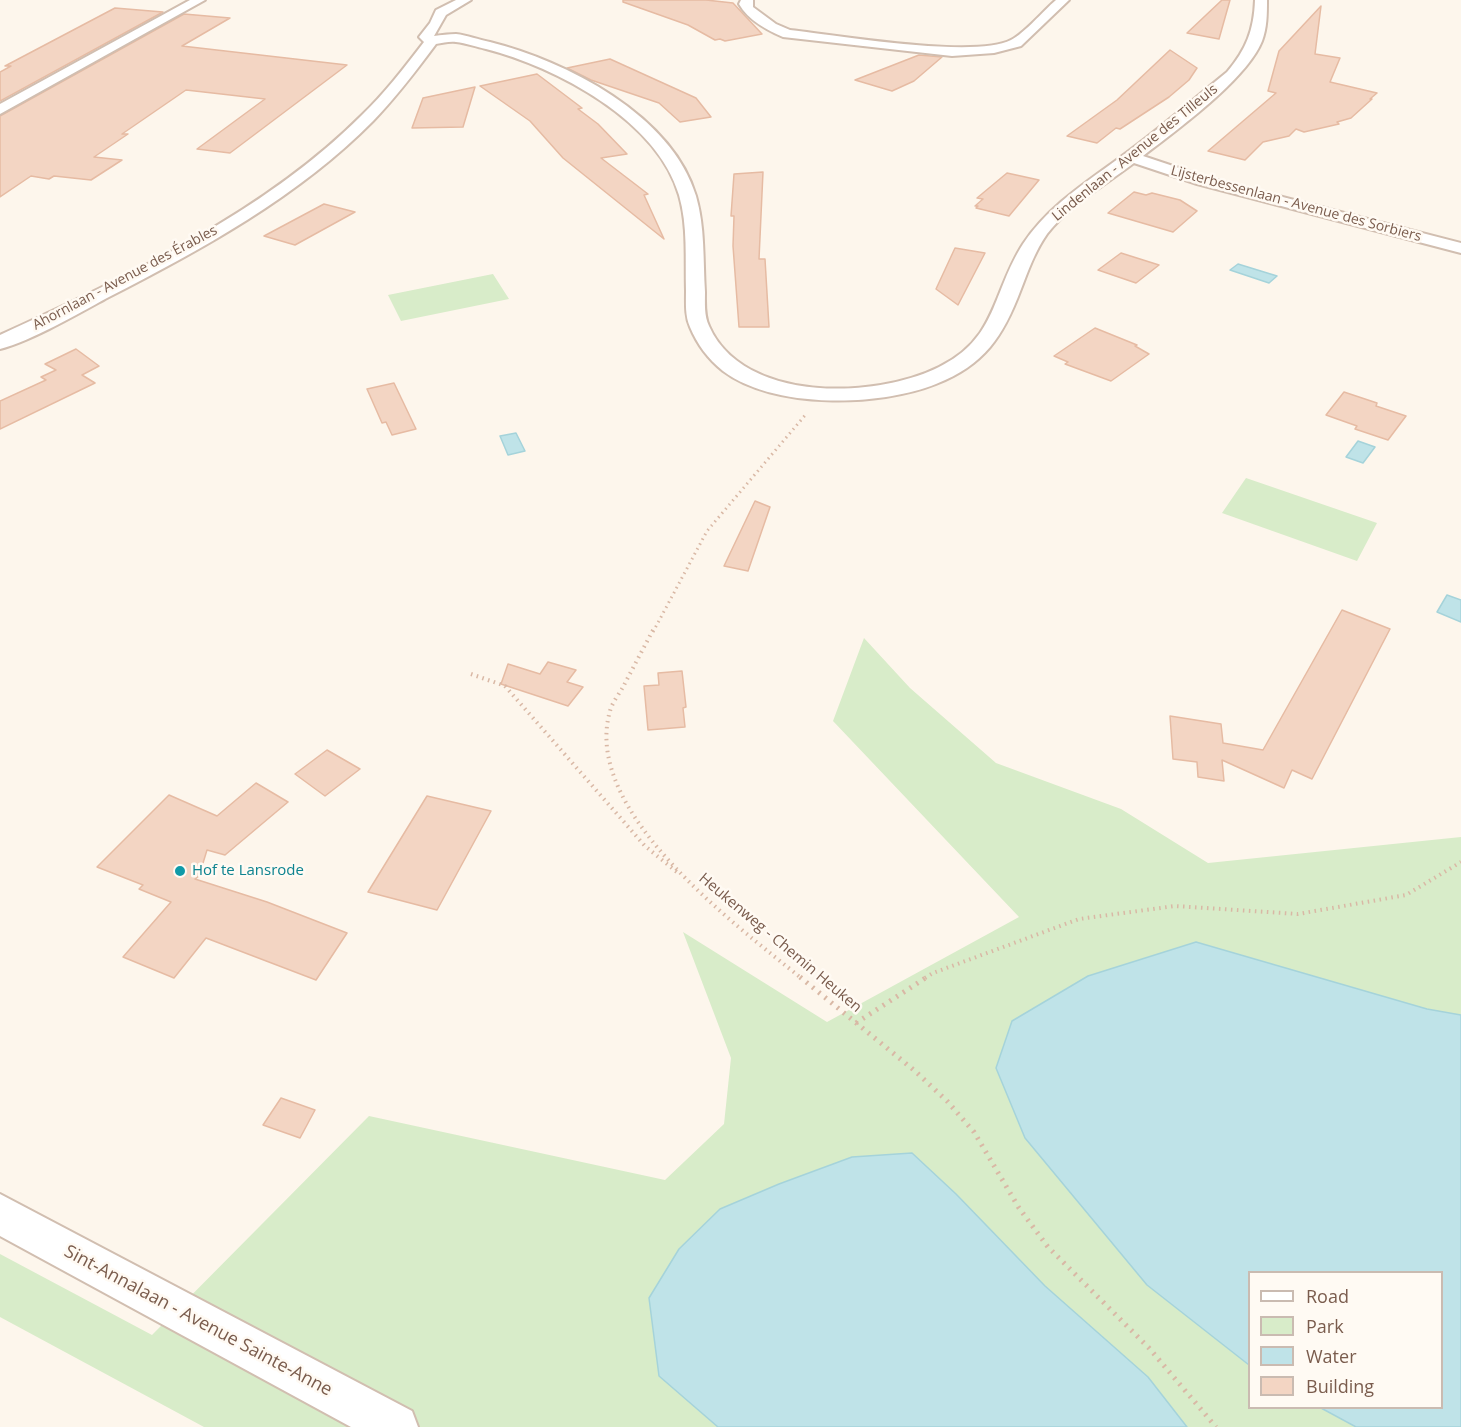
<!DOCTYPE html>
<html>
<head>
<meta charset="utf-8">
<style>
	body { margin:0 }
	#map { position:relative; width:1461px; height:1427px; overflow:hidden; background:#fdf6ec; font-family:"Open Sans",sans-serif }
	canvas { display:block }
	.legend { position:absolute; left:1248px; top:1271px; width:195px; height:138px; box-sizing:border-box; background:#fffaf3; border:2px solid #cabbb1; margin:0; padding:8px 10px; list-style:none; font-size:18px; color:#7a5c4d }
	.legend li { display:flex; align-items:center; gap:12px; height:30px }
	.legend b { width:30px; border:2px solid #cabbb1 }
</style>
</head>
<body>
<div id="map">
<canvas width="1461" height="1427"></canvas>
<ul class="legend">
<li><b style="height:8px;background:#fff"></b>Road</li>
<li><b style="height:16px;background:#d8ecc9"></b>Park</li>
<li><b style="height:16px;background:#bfe3e8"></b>Water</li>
<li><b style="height:16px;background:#f3d5c3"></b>Building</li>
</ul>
</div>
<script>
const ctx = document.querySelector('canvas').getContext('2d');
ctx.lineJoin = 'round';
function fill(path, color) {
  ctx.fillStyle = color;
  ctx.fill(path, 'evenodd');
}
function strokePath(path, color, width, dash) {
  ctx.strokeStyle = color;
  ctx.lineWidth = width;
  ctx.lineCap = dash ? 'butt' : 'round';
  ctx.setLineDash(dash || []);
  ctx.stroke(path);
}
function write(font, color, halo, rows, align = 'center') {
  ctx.font = font + ' "Open Sans",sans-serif';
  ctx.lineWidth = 5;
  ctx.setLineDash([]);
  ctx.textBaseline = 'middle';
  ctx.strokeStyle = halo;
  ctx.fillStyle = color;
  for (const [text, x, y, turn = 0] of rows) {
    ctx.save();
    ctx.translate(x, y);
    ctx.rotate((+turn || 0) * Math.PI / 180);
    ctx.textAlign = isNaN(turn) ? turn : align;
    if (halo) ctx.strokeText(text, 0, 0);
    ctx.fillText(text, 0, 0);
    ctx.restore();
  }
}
fill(new Path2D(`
	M 493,274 L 509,299 L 401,321 L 388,295 Z
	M 1246,478 L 1377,523 L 1357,561 L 1222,513 Z
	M 864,638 L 910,688 L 996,763 L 1121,809 L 1208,863 L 1461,837 L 1461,1015 L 1427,1009 L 1025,1138 L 1147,1285 L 1249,1365 L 1250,1408 L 1321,1408 L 1356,1427 L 1187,1427 L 1148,1377 L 1045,1286 L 956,1194 L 659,1376 L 718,1427 L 204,1427 L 0,1317 L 0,1254 L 152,1335 L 369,1116 L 665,1180 L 724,1124 L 731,1058 L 683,932 L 827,1022 L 1019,917 L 833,721 Z`), '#d8ecc9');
const water = new Path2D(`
	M 1238,264 L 1277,276 L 1269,283 L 1230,270 Z
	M 516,433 L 525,451 L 508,455 L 500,436 Z
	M 1358,441 L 1375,447 L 1363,463 L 1346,457 Z
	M 1447,595 L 1461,600 L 1461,622 L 1437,612 Z
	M 1196,942 L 1427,1009 L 1461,1015 L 1461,1427 L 1356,1427 L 1321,1408 L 1442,1408 L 1442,1272 L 1250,1272 L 1249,1365 L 1147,1285 L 1025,1138 L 996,1068 L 1012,1021 L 1088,976 Z
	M 912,1153 L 956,1194 L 1045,1286 L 1148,1377 L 1187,1427 L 718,1427 L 659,1376 L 649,1298 L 679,1249 L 720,1209 L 779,1184 L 852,1157 Z`);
fill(water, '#bfe3e8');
strokePath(water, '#a5d3da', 1.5);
const building = new Path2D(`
	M 623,0 L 706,0 L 733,3 L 762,34 L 725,41 L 720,39 L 715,40 L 688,25 L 623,2 Z
	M 1222,0 L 1230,0 L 1219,39 L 1187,33 Z
	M 1321,6 L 1315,54 L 1340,58 L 1330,82 L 1377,93 L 1370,99 L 1372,99 L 1351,118 L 1337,122 L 1339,124 L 1304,132 L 1296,129 L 1289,136 L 1263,142 L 1245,160 L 1208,151 L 1276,93 L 1268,91 L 1279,51 Z
	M 115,8 L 163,12 L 0,101 L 0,72 L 11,66 L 5,66 Z
	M 184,14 L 230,18 L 182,46 L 347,65 L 230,153 L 197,149 L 265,99 L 186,90 L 122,134 L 128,134 L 94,157 L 122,160 L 91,180 L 54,176 L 49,179 L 31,176 L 0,197 L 0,116 Z
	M 1170,50 L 1197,68 L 1189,80 L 1169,97 L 1120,129 L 1116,128 L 1097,143 L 1067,136 L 1117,100 Z
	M 919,55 L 942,57 L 914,81 L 892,91 L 855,80 Z
	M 610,59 L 696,98 L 711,117 L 680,122 L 659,103 L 591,80 L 567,68 Z
	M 537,74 L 582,108 L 578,109 L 598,124 L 627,154 L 601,158 L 648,194 L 644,195 L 664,239 L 563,158 L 530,121 L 480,86 Z
	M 475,87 L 463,127 L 412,128 L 423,98 Z
	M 763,172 L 759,259 L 765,259 L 769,327 L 739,327 L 733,246 L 734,216 L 731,216 L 734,174 Z
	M 1007,173 L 1039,180 L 1009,216 L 976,208 L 978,206 L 975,206 L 983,199 L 977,198 Z
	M 1134,192 L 1146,195 L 1152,193 L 1180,200 L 1197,211 L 1173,232 L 1108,213 Z
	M 324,204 L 355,212 L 295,245 L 264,236 Z
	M 955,248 L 985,253 L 958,305 L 936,289 Z
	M 1121,253 L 1159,265 L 1136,283 L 1098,270 Z
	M 1095,328 L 1137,345 L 1135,346 L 1149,354 L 1111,381 L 1065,364 L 1068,362 L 1054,356 Z
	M 76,349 L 99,366 L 82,375 L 95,383 L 0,429 L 0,401 L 46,380 L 41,377 L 56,370 L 45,364 Z
	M 394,383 L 416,429 L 392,435 L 386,422 L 382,423 L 367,389 Z
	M 1344,392 L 1377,403 L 1376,406 L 1406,416 L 1388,440 L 1355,429 L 1357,426 L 1326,415 Z
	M 755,501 L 770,507 L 748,571 L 724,566 Z
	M 1342,610 L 1390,629 L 1312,779 L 1292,770 L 1284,788 L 1222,760 L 1224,781 L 1198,777 L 1197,762 L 1173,759 L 1170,716 L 1221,724 L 1223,743 L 1263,750 Z
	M 548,662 L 576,670 L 567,682 L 583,687 L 568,706 L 501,684 L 508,664 L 540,674 Z
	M 682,671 L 686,707 L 683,708 L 685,727 L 648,730 L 644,686 L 659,685 L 658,673 Z
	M 327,750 L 360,769 L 325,796 L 295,774 Z
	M 256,783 L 288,802 L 225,855 L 207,850 L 199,876 L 195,879 L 267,902 L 347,933 L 316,980 L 206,938 L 174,978 L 123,957 L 171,902 L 139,889 L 143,885 L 97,867 L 169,795 L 217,816 Z
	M 427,796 L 491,811 L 437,910 L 368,892 Z
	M 281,1098 L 315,1110 L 300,1138 L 263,1125 Z`);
fill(building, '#f3d5c3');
strokePath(building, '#e6bba3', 1.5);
const street = new Path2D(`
	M 190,0 L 205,0 L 0,114 L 0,104 Z
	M 456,0 L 471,0 L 446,15 L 434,36 C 441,35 449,34 456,34 C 467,35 479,40 490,42 C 566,61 672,115 696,196 C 705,227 703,260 705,292 C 705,303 704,316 709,326 C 743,403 875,399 939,367 C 998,338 992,292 1023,244 C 1051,202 1095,177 1134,147 C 1166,123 1196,97 1227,72 C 1246,50 1254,30 1255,0 L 1267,0 C 1267,14 1267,28 1262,41 C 1247,79 1177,130 1143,156 L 1209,178 L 1461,243 L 1461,253 L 1197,184 L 1134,163 C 1105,185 1070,205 1047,234 C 1035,251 1028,271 1021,289 C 1003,337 984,365 936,384 C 879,407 773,409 723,371 C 708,359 697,344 690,327 C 685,316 686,303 686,291 C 685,259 688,226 679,195 C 657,120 556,67 486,49 C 477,47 466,43 456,42 C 450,41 443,43 436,44 C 416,71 396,97 373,121 C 298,197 201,250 107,298 C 78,314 31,341 0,349 L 0,335 C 126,277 262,215 362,115 C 385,93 404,68 424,42 L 419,37 L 430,23 L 436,10 Z
	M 741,0 L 753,0 L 753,7 L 776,24 L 790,30 C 836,35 975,59 1011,40 C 1025,33 1043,11 1056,0 L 1069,0 L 1021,46 L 994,53 L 952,56 L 783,37 C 767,30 748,20 739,4 Z
	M 0,1194 L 412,1411 L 418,1427 L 351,1427 L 0,1236 Z`);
strokePath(street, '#d1beb0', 4);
strokePath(new Path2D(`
	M 653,632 L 707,531 L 807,413`), '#d9b8a5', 3, [1.5, 4]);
strokePath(new Path2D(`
	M 653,630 C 643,649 633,668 623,687 C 619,694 612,703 610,711 C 581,811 735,924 801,978
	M 471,674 L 505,686 L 645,846 L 678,873
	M 925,978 L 933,973 L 1079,919 L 1175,906 L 1298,914 L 1406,895 L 1461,862`), '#d9b8a5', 4, [1.5, 4.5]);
strokePath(new Path2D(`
	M 800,977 L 915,1071 L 947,1101 L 974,1132 L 1019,1208 L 1048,1247 L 1149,1348 L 1216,1427
	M 856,1023 L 927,977`), '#d9b8a5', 5, [2, 6]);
fill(street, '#fff');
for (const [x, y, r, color] of [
	[180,871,6,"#0f9aa8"]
]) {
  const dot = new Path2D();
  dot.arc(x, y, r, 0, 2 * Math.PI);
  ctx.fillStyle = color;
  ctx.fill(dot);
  strokePath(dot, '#fffaf3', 2);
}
write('14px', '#7a5c4d', '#fffaf3', [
	["Lindenlaan - Avenue des Tilleuls",1135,153,-39],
	["Lijsterbessenlaan - Avenue des Sorbiers",1296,204,15],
	["Ahornlaan - Avenue des Érables",125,278,-28]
]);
write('15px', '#0d838f', '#fffaf3', [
	["Hof te Lansrode",192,871]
], 'left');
write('15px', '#7a5c4d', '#fffaf3', [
	["Heukenweg - Chemin Heuken",780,943,40]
]);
write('18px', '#7a5c4d', '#fffaf3', [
	["Sint-Annalaan - Avenue Sainte-Anne",198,1321,28]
]);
</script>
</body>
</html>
